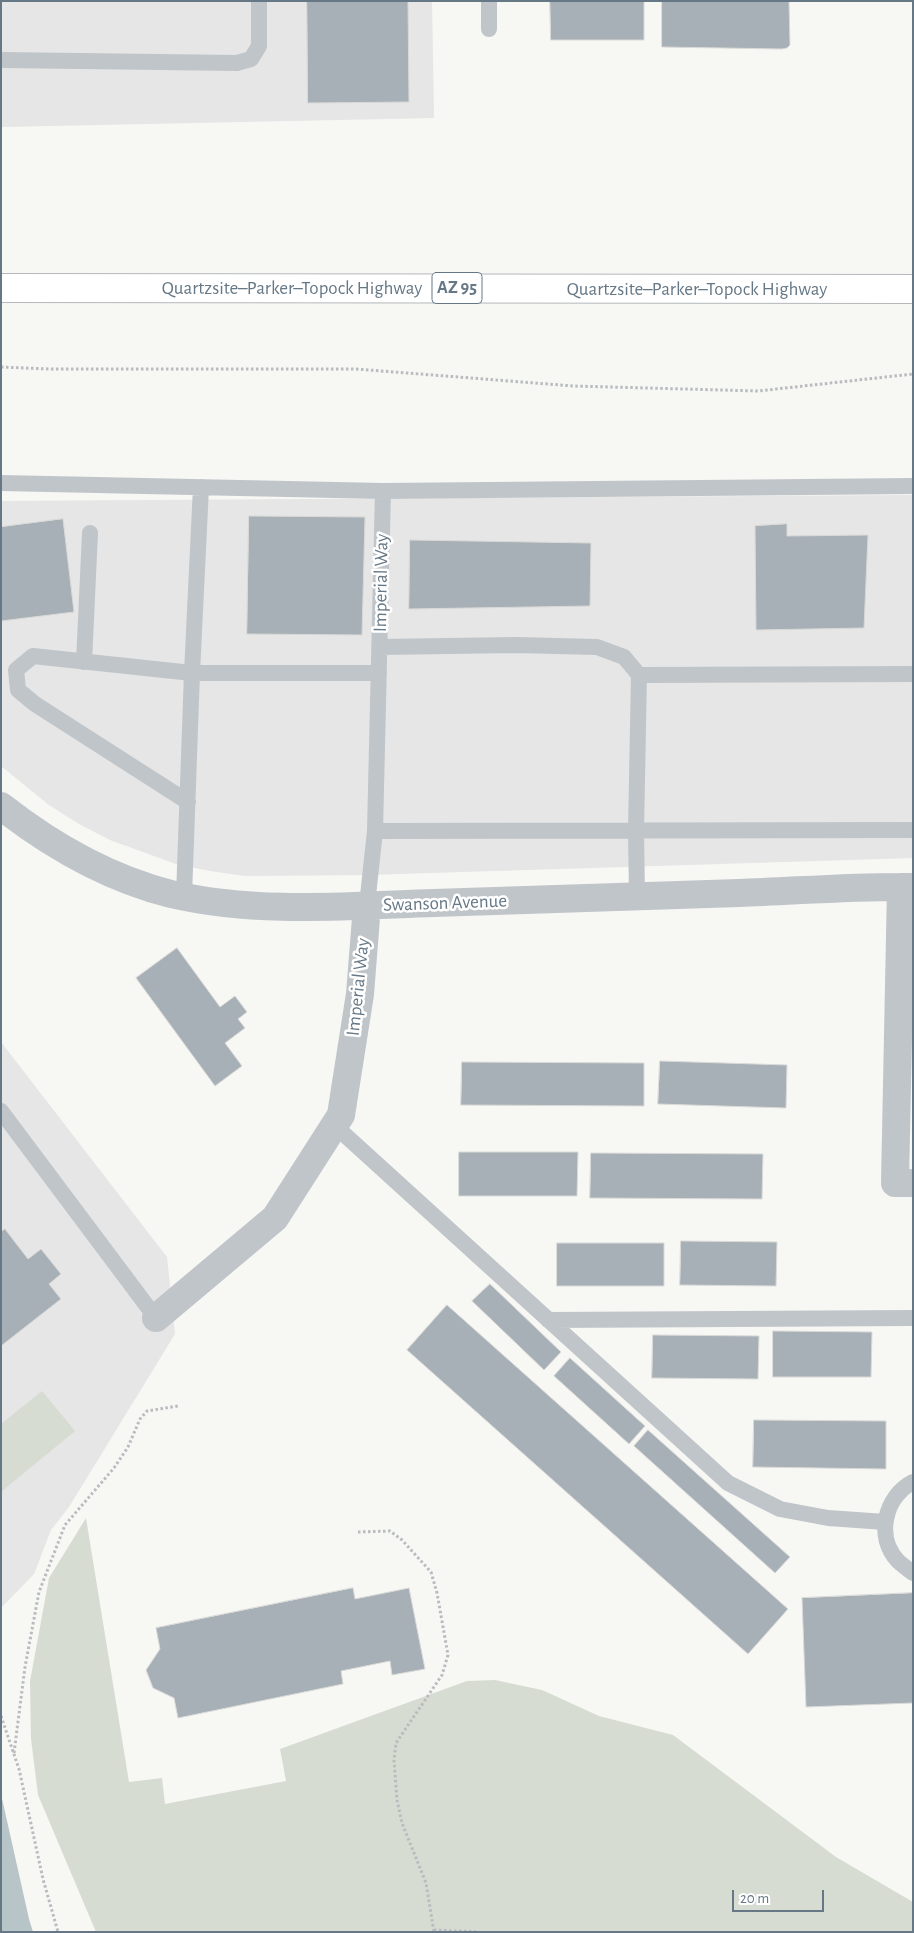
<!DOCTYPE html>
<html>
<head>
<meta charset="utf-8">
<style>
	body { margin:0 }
	#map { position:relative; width:914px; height:1933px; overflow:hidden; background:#f7f7f4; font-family:"Alegreya Sans",sans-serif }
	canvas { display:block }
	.frame { position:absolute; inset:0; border:2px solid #667886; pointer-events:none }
	.scale { position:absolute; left:732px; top:1890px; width:92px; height:22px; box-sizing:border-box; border:2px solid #667886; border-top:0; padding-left:6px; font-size:15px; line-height:18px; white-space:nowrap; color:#667886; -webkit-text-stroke:4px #fff; paint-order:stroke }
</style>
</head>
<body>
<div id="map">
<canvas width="914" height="1933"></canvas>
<div class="frame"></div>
<div class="scale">20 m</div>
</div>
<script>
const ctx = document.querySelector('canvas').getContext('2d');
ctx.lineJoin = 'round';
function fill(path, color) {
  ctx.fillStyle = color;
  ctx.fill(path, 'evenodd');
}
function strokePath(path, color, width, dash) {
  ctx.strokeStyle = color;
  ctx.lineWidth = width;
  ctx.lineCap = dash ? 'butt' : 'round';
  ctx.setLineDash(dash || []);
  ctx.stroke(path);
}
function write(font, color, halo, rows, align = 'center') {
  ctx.font = font + ' "Alegreya Sans",sans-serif';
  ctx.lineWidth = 5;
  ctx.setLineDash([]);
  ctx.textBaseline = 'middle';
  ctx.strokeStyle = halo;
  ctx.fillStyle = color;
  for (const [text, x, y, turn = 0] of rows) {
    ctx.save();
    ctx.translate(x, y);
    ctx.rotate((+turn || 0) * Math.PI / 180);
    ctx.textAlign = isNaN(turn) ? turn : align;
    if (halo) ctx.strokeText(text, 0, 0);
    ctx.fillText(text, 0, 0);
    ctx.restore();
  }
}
fill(new Path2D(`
	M 1,1 L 432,1 L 434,118 L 1,127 Z
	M 913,495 L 913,858 L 366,875 L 245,876 L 210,871 L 176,864 L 110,840 L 79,824 L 49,805 L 1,766 L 1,501 Z
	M 1,1042 L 167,1257 L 175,1334 L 69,1507 L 51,1530 L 34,1574 L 1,1608 Z`), '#e5e6e5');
fill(new Path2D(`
	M 42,1391 L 75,1431 L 1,1492 L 1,1424 Z
	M 86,1518 L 129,1782 L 162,1778 L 165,1804 L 286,1781 L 280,1749 L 467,1681 L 495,1680 L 542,1690 L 599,1716 L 673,1735 L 836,1857 L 913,1902 L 913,1932 L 96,1932 L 38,1795 L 31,1739 L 30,1681 L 49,1578 Z`), '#d7dcd3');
fill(new Path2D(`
	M 1,1794 L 29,1919 L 33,1932 L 1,1932 Z`), '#b7c4c8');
const building = new Path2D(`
	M 307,1 L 408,1 L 409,102 L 308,103 Z
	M 550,1 L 644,1 L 644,40 L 551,40 Z
	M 662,1 L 789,1 L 790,45 L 787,48 L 782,49 L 662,47 Z
	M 249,516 L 365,517 L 362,635 L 247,634 Z
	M 63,519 L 74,612 L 1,621 L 1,527 Z
	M 787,524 L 787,536 L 868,535 L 864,628 L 756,630 L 755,526 Z
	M 410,540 L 591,543 L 590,606 L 409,609 Z
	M 177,948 L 220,1007 L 235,996 L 247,1012 L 238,1019 L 245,1028 L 225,1043 L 242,1066 L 215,1086 L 136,978 Z
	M 660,1061 L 787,1065 L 786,1108 L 658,1104 Z
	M 462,1062 L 644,1063 L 644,1106 L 461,1105 Z
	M 459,1152 L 578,1152 L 577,1196 L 459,1196 Z
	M 591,1153 L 763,1154 L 762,1199 L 590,1198 Z
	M 5,1229 L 28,1259 L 41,1249 L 61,1274 L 49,1284 L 61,1299 L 1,1346 L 1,1232 Z
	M 681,1241 L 777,1242 L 776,1286 L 680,1285 Z
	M 557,1243 L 664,1243 L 664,1286 L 557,1286 Z
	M 490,1284 L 561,1352 L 544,1370 L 472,1301 Z
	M 447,1305 L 788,1609 L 748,1654 L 407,1350 Z
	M 773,1331 L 872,1332 L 871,1377 L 773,1377 Z
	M 653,1335 L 759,1336 L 758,1379 L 652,1378 Z
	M 570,1358 L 645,1426 L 629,1444 L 554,1376 Z
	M 754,1420 L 886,1421 L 886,1469 L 753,1467 Z
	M 648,1430 L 790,1557 L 775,1573 L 634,1446 Z
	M 353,1588 L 355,1599 L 409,1588 L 425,1669 L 392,1675 L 390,1661 L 341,1671 L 343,1684 L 178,1718 L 174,1698 L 153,1688 L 146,1670 L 160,1649 L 156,1628 Z
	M 913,1593 L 913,1703 L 806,1707 L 802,1598 Z`);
fill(building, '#a7b0b6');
strokePath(building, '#d9d9d7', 1);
const highway = new Path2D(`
	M 1,288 L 913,289`);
strokePath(highway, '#b4b8bb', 30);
strokePath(new Path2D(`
	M 1,367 L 49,369 L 356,369 L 573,386 L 758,391 L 913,374
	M 358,1532 L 390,1531 L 402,1540 L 431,1572 L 437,1593 L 448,1655 L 442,1675 L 396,1743 L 394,1760 L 397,1800 L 402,1823 L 426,1883 L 434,1932
	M 1,1716 L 19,1769 L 43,1879 L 58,1932
	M 14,1753 L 25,1667 L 39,1592 L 65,1525 L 114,1468 L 128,1447 L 140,1419 L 147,1411 L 178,1406
	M 434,1930 L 479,1932`), '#b8bcbf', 3, [2.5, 2.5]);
strokePath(new Path2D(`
	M 489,29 L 489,1
	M 1,60 L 237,63 L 251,59 L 259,46 L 259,1
	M 1,483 L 383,491 L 913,486
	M 380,647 L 516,645 L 597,647 L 624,657 L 639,675
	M 84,662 L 90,533
	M 188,802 L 35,704 L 18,690 L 16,670 L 33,656 L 192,673 L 379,673
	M 375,831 L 913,830
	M 184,896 L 192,673 L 201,487
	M 637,897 L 636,831 L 639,675 L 913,674
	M 367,905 L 375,831 L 383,491
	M 1,1111 L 156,1318
	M 334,1125 L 728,1483 L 780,1509 L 828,1518 L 885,1522
	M 548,1320 L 913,1318
	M 913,1482 C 885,1496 875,1537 898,1561 C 902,1565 908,1569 913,1573`), '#c0c5c9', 16);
strokePath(new Path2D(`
	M 1,806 C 52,846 108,878 171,894 C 256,914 347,906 434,903 C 535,900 637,897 739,893 C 797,891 855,886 913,887
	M 901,887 L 895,1183 L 913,1183
	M 156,1318 L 275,1218 L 341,1115 L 360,994 L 367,905`), '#c0c5c9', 28);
strokePath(highway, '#fff', 28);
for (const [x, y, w] of [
	[457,288,50]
]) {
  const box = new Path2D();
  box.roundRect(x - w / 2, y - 15.5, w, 31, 4);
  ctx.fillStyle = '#fff';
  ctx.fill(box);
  strokePath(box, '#667886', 1);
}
write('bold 18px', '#667886', null, [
	["AZ 95",457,288]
]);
write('19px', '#667886', '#fff', [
	["Quartzsite–Parker–Topock Highway",292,288],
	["Quartzsite–Parker–Topock Highway",697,289],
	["Imperial Way",381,583,-89],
	["Swanson Avenue",445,903,-2],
	["Imperial Way",358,987,-84]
]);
</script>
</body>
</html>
